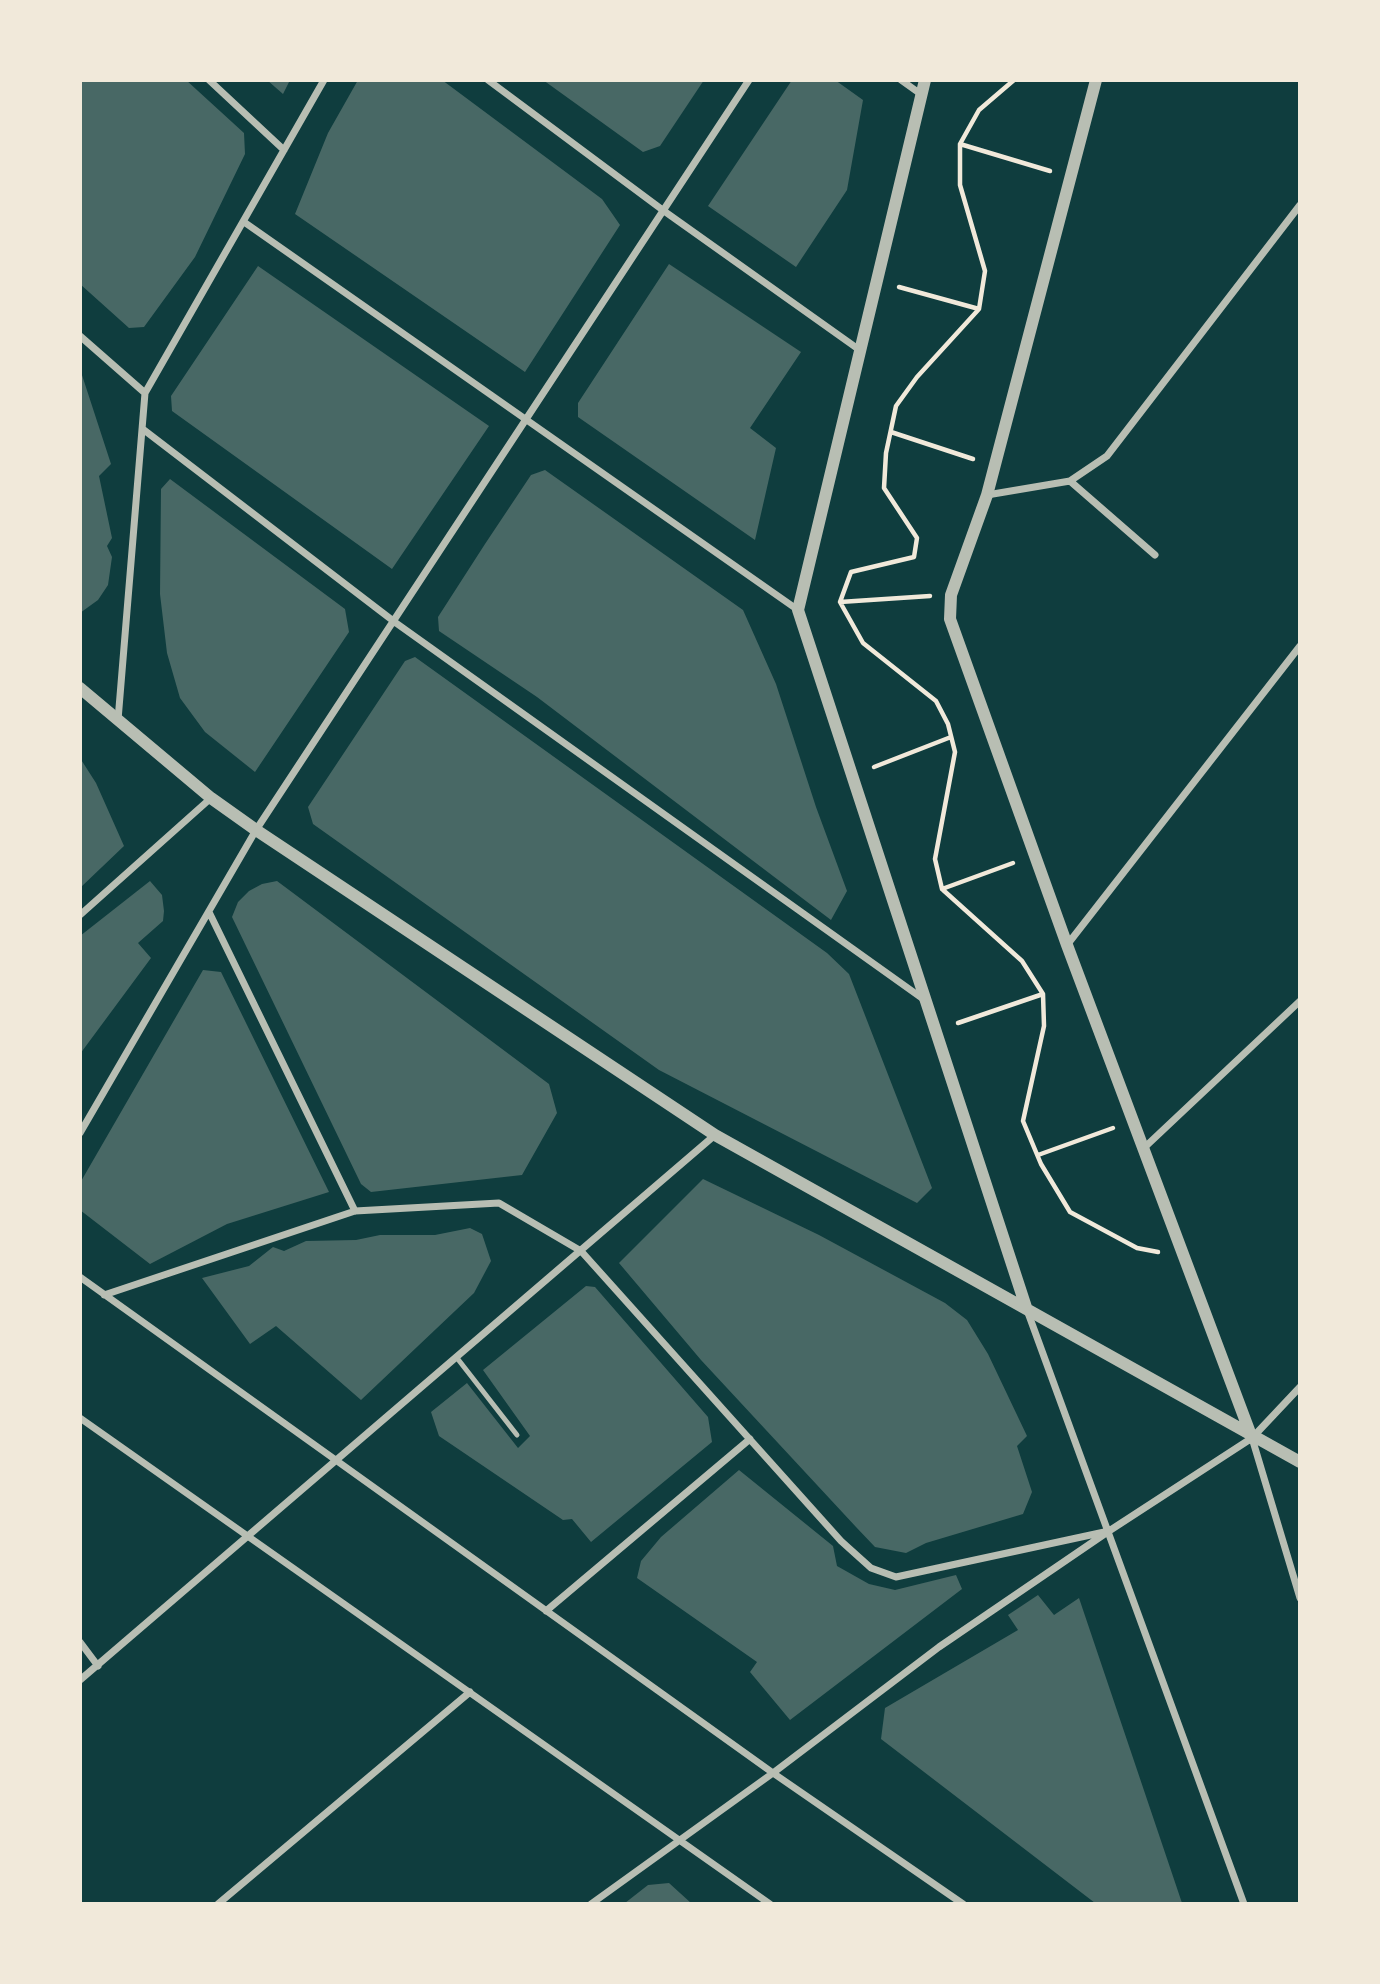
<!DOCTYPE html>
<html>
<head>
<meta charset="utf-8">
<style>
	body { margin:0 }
	#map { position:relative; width:1380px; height:1984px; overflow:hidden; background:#0f3d3e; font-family:Figtree,sans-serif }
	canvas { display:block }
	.frame { position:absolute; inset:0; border:82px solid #f1e9da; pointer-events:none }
</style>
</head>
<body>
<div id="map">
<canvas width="1380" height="1984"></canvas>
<div class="frame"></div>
</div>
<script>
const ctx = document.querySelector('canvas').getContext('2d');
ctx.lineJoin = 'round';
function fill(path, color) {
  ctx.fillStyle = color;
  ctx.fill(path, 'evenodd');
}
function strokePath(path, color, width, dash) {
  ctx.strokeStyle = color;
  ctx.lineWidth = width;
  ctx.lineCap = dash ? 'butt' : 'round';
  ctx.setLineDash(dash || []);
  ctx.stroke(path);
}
fill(new Path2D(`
	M 80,80 L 186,80 L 244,133 L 245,154 L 195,257 L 144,327 L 129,328 L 80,284 Z
	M 267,80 L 290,80 L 283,94 Z
	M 358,80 L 442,80 L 602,199 L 620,225 L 525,372 L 295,214 L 328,133 Z
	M 543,80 L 704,80 L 660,146 L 643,152 Z
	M 792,80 L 835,80 L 863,100 L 847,190 L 796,267 L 708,206 Z
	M 669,264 L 801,352 L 750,428 L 776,448 L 755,540 L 578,417 L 578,403 Z
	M 258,266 L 489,426 L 392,569 L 172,411 L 171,396 Z
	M 81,372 L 111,464 L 99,476 L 112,538 L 107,546 L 112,557 L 108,585 L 98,600 L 80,613 Z
	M 545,470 L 743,610 L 776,684 L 816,807 L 847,891 L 831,920 L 537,697 L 439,631 L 438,617 L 485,544 L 531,475 Z
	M 170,479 L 345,609 L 349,632 L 255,772 L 205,732 L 180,698 L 167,653 L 160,594 L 161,489 Z
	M 415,657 L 827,953 L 849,974 L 932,1188 L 917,1203 L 659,1070 L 313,824 L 308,807 L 405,661 Z
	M 80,758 L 96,783 L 124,846 L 80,888 Z
	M 150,881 L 162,895 L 164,911 L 163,921 L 138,943 L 151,958 L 80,1054 L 80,936 Z
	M 277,881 L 549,1084 L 557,1113 L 522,1175 L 371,1192 L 361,1184 L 232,917 L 238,902 L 249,891 L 262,884 Z
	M 203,970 L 221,972 L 329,1192 L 227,1224 L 150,1264 L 80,1210 L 80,1183 Z
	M 703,1179 L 819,1235 L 945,1303 L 967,1320 L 988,1354 L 1027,1436 L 1017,1446 L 1032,1492 L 1023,1514 L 926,1543 L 906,1553 L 875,1547 L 856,1527 L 701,1360 L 619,1263 Z
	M 470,1228 L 482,1234 L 491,1261 L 474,1293 L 361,1400 L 276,1326 L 250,1344 L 202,1278 L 249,1266 L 273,1247 L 284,1251 L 306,1241 L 356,1240 L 380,1235 L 435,1235 Z
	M 586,1286 L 595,1287 L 708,1417 L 712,1442 L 591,1542 L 572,1519 L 563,1520 L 439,1436 L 431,1412 L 467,1383 L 518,1448 L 530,1436 L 483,1370 Z
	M 739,1470 L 833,1546 L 837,1566 L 869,1584 L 895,1590 L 956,1575 L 962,1589 L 790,1720 L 750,1672 L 757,1662 L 637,1578 L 641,1561 L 661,1537 Z
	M 1038,1595 L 1054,1615 L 1079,1598 L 1182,1903 L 1095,1903 L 881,1739 L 885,1708 L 1018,1630 L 1008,1615 Z
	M 669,1883 L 691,1903 L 625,1903 L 648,1885 Z`), '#486865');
strokePath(new Path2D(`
	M 1014,80 L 979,110 L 960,144 L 960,185 L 985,271 L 979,309 L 917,377 L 896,406 L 886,453 L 884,488 L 917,538 L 914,557 L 851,572 L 840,602 L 863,643 L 936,701 L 948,724 L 955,752 L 935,859 L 942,889 L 1022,961 L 1043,994 L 1044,1026 L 1023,1121 L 1041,1164 L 1070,1212 L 1137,1248 L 1158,1252
	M 960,144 L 1050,171
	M 899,287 L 979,309
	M 891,432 L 973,459
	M 840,602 L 930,596
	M 874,767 L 951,737
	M 942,889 L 1013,863
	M 958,1023 L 1043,994
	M 1038,1155 L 1113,1128`), '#f1e9da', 4.5);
strokePath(new Path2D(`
	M 457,1358 L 517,1435`), '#b8beb3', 5);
strokePath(new Path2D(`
	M 209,80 L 284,150
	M 488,80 L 664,211 L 861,351
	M 901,80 L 922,95
	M 244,222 L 798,610
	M 80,336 L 145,393
	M 144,430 L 396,623 L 926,1001
	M 1070,481 L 1155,555
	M 987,495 L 1070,481 L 1107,456 L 1300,205
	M 118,720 L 145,393 L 324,80
	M 209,912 L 355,1211
	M 80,915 L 211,798
	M 1067,945 L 1300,646
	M 80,1133 L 256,830 L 749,80
	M 1145,1147 L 1300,1001
	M 80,1277 L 773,1773 L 963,1904
	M 104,1295 L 355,1211 L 499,1203 L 581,1251 L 841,1541 L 871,1568 L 896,1577 L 1109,1531
	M 1027,1310 L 1244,1904
	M 80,1418 L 770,1904
	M 1252,1438 L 1300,1598
	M 546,1611 L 750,1439
	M 80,1642 L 98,1666
	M 80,1680 L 715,1135
	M 218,1904 L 470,1692
	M 591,1904 L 773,1773 L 939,1647 L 1109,1531 L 1252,1438 L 1300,1387`), '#b8beb3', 7);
strokePath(new Path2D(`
	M 925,80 L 798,610 L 1026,1307
	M 1096,80 L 987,495 L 951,595 L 950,619 L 1067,945 L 1252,1438
	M 80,688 L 211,798 L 256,830 L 715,1135 L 1300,1462`), '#b8beb3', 12);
</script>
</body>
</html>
